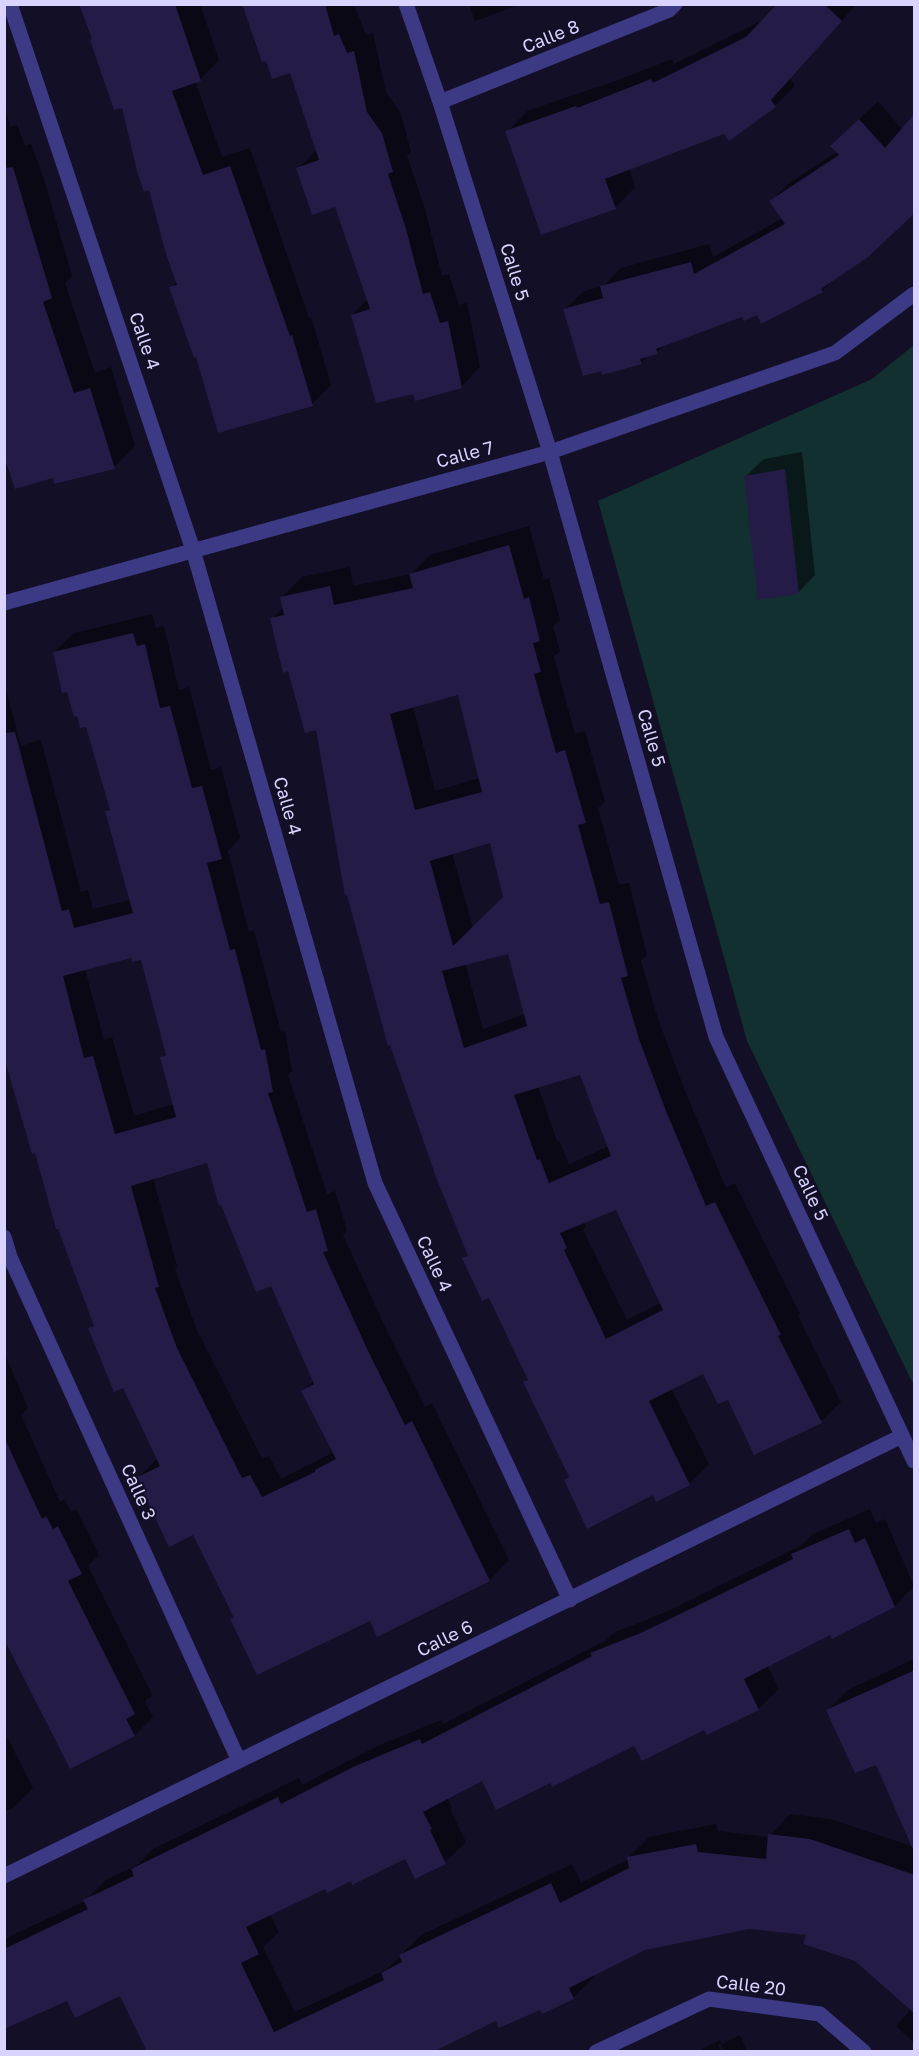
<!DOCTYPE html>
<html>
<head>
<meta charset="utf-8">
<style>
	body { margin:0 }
	#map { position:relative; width:919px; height:2056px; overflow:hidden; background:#130f26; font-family:"Golos Text",sans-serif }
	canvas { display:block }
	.frame { position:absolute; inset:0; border:6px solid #d9d4ff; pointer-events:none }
</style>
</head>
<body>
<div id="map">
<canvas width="919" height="2056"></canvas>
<div class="frame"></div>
</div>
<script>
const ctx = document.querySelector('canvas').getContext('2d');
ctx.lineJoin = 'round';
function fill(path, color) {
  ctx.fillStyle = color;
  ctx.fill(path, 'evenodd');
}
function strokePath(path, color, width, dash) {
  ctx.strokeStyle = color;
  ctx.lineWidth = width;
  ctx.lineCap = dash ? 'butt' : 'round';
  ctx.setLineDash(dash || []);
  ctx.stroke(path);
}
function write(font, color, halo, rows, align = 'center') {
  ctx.font = font + ' "Golos Text",sans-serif';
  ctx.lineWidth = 4.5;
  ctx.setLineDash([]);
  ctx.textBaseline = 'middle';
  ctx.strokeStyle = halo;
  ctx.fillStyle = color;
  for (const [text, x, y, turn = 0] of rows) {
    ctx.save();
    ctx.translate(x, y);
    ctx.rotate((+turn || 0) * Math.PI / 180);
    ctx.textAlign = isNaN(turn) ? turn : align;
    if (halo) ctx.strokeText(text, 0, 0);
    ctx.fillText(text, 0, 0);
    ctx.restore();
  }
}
fill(new Path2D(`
	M 914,345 L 914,1386 L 747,1041 L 598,501 L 872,379 Z`), '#12302f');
fill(new Path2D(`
	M 81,4 L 200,4 L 219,60 L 200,80 L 195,81 L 222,157 L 250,148 L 309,318 L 311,317 L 331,385 L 312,404 L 197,355 L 171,288 L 177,282 L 150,188 L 123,106 L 94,39 Z
	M 243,4 L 354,4 L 366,35 L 373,33 L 386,92 L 401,114 L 411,152 L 407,156 L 425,209 L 442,276 L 449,274 L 459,305 L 467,303 L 480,367 L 461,387 L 415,392 L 352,315 L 368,299 L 336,205 L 298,169 L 317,149 L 291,71 Z
	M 469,4 L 521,4 L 475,21 Z
	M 779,4 L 857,4 L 790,78 L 795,86 L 775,106 L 725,132 L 629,168 L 635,187 L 615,208 L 507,132 L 527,111 L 597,87 L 597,88 L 672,59 L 674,64 L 765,19 Z
	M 878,101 L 902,129 L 836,277 L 822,291 L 762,322 L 757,313 L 743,315 L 666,344 L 657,352 L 649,355 L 641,363 L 565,309 L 584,291 L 603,286 L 621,268 L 709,244 L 713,257 L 783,218 L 771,201 L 789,183 L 837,152 L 851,127 Z
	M 4,103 L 10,127 L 17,125 L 25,146 L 31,144 L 44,179 L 72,276 L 65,283 L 95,373 L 111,367 L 135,446 L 114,467 L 54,476 L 4,399 Z
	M 802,452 L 815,575 L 798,593 L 746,476 L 764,459 Z
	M 529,526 L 544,580 L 549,578 L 560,620 L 553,626 L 560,651 L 554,657 L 575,734 L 585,731 L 605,802 L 598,808 L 619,885 L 629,883 L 647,955 L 641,961 L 658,1019 L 685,1091 L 726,1188 L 735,1183 L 800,1314 L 798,1316 L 841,1402 L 821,1421 L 728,1398 L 704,1372 L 671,1388 L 709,1464 L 689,1484 L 654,1493 L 570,1476 L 524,1383 L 529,1378 L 490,1296 L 464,1259 L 469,1254 L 317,728 L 289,669 L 272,619 L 284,607 L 282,597 L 302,577 L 350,567 L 353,586 L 411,574 L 430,555 ZM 459,693 L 480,778 L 435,791 L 413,706 ZM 491,842 L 505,897 L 473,928 L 452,853 ZM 509,952 L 525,1014 L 483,1029 L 465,963 ZM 580,1073 L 609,1146 L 569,1164 L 559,1140 L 557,1141 L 538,1086 ZM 617,1208 L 661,1303 L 627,1320 L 583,1230 L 586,1227 L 584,1222 Z
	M 152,614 L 156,628 L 164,626 L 179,690 L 189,687 L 211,770 L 221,767 L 240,838 L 228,851 L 249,932 L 254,930 L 281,1032 L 285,1031 L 292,1071 L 288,1075 L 327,1194 L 335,1191 L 347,1230 L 343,1235 L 387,1331 L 425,1407 L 432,1403 L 509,1560 L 490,1580 L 378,1635 L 371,1619 L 232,1620 L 235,1617 L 194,1533 L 138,1478 L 157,1459 L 124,1386 L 90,1329 L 95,1323 L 4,1049 L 4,682 L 21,746 L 41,740 L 81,892 L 88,890 L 93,909 L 131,900 L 107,811 L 111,808 L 88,725 L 54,652 L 74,633 ZM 132,957 L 142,958 L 167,1052 L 162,1057 L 174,1104 L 134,1116 L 112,1037 L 104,1040 L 85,969 ZM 208,1161 L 272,1284 L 314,1380 L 303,1391 L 334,1452 L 281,1479 L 269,1456 L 262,1459 L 196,1328 L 175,1269 L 177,1266 L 153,1178 Z
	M 4,1352 L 28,1408 L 21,1415 L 60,1502 L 65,1499 L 71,1512 L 76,1509 L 99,1555 L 88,1566 L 152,1695 L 145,1702 L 153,1717 L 135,1735 L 71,1767 L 8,1643 L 6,1644 L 4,1642 Z
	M 870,1509 L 876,1523 L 885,1519 L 914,1586 L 895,1606 L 832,1637 L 830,1633 L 767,1665 L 779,1689 L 758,1709 L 705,1728 L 635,1744 L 551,1781 L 482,1779 L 447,1798 L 452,1808 L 450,1809 L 466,1842 L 445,1862 L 406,1857 L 351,1879 L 326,1887 L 270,1914 L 279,1932 L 263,1947 L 295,2012 L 387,1969 L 421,1935 L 572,1864 L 581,1883 L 629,1859 L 629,1857 L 649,1837 L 716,1824 L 718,1831 L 769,1837 L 790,1814 L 831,1819 L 914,1847 L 913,1878 L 914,1879 L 914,2043 L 896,2026 L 911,2009 L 855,1960 L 808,1934 L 749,1928 L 644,1949 L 593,1974 L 594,1977 L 573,1998 L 496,2019 L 149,2052 L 121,1994 L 68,1999 L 4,2027 L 4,1939 L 85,1901 L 106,1880 L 137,1865 L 153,1849 L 299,1778 L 302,1785 L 375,1747 L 441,1720 L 443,1724 L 605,1641 L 613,1633 L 666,1612 L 802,1545 L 813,1534 Z
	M 914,1659 L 914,1822 L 876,1763 L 828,1710 L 848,1690 Z
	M 6,1735 L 33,1788 L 13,1808 L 4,1812 L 4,1736 Z
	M 740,2035 L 748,2052 L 725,2052 L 721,2044 L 718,2045 L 721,2052 L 696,2052 L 720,2040 L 722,2044 Z`), '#0007');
fill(new Path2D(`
	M 79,4 L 175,4 L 201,81 L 172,91 L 203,175 L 230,166 L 290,336 L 292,335 L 313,406 L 218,433 L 196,357 L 194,358 L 169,287 L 177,285 L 166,254 L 149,190 L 144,192 L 137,171 L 122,108 L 114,110 L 90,40 L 92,39 Z
	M 242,4 L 325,4 L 334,36 L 339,34 L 347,53 L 354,51 L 367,112 L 382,133 L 393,172 L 388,174 L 406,229 L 423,294 L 430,292 L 440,323 L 448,321 L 462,388 L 415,401 L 413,394 L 376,403 L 351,315 L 370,309 L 335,207 L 312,215 L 296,168 L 319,160 L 290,73 L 272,79 L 266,61 L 262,62 Z
	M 777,4 L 824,4 L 842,21 L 771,100 L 776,107 L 729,141 L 724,134 L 605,179 L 616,209 L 541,235 L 505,131 L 576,106 L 577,108 L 651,79 L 653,83 L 746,37 Z
	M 915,113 L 915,213 L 868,257 L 821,289 L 823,292 L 761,324 L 757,315 L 744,321 L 742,317 L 656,349 L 658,354 L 640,359 L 642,364 L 602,375 L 601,371 L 583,376 L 563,309 L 603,298 L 600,286 L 691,262 L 694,274 L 785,224 L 769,201 L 839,155 L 830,146 L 859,119 L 885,148 Z
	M 13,167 L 52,298 L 43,302 L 74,393 L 90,388 L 115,469 L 54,484 L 53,478 L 15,489 L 4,456 L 4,168 Z
	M 785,469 L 799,594 L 758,600 L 744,476 Z
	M 509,545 L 524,599 L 529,597 L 540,641 L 533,643 L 541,672 L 534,674 L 556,753 L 565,750 L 586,823 L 578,825 L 600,904 L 609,902 L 628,976 L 621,978 L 639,1039 L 666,1111 L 706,1206 L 715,1202 L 781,1335 L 778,1336 L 822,1423 L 754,1455 L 728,1400 L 718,1404 L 703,1374 L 649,1401 L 690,1485 L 656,1502 L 653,1495 L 587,1529 L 564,1480 L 569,1477 L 523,1382 L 528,1380 L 489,1298 L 482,1301 L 462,1258 L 468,1256 L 436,1177 L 390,1045 L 388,1046 L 347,895 L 345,896 L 316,730 L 305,733 L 288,671 L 283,673 L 270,618 L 284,615 L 280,597 L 330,586 L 334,605 L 413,588 L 409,574 ZM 458,695 L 482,792 L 415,810 L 390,714 ZM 490,843 L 503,897 L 453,946 L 430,861 ZM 508,954 L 527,1026 L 464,1048 L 442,971 ZM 580,1075 L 611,1156 L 549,1183 L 540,1159 L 537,1160 L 514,1095 ZM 616,1210 L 663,1310 L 606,1339 L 564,1250 L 567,1248 L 560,1233 Z
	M 133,633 L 137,646 L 145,644 L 160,708 L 170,706 L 192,788 L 202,786 L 222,859 L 207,863 L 230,950 L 235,949 L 261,1050 L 265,1049 L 273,1092 L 268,1093 L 307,1212 L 316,1209 L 328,1251 L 323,1252 L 368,1351 L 405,1425 L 412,1421 L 490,1581 L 377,1637 L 370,1621 L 257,1675 L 230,1619 L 234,1618 L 193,1535 L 169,1547 L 136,1478 L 160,1466 L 123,1388 L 114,1392 L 88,1328 L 94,1326 L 58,1229 L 56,1229 L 35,1153 L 32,1154 L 4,1057 L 4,733 L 15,732 L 62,911 L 69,909 L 74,928 L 133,913 L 105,811 L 110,810 L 86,727 L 80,728 L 77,716 L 74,717 L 67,692 L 62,693 L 53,652 ZM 131,958 L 132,962 L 141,960 L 166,1055 L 160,1057 L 176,1117 L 115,1134 L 93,1056 L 84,1058 L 63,976 ZM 207,1163 L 219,1206 L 221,1205 L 256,1292 L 271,1286 L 314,1384 L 301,1391 L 336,1459 L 315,1470 L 315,1472 L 262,1497 L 250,1475 L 242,1478 L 177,1348 L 155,1288 L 159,1287 L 131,1186 Z
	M 4,1437 L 42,1519 L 46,1516 L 53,1529 L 58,1526 L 82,1574 L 68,1581 L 135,1714 L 126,1719 L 135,1736 L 70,1769 L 4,1639 Z
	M 849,1529 L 855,1543 L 865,1538 L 895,1607 L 832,1639 L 830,1635 L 744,1679 L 759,1710 L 707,1735 L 704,1730 L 642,1761 L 634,1746 L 552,1787 L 550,1783 L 496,1810 L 482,1781 L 423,1812 L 432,1829 L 430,1830 L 446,1864 L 415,1879 L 405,1859 L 352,1885 L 351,1881 L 327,1893 L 325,1889 L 246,1927 L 259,1954 L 241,1963 L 274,2032 L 384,1980 L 381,1973 L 402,1962 L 399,1955 L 551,1883 L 560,1903 L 629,1868 L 627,1857 L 696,1844 L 698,1852 L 766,1859 L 768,1834 L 810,1839 L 915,1875 L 915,2014 L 855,1961 L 803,1944 L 806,1935 L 749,1929 L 645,1950 L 569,1988 L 574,1999 L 542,2014 L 540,2010 L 499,2028 L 496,2021 L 433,2052 L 147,2052 L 120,1996 L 75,2018 L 67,2001 L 4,2029 L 4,1949 L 88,1909 L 83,1900 L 134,1876 L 131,1869 L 278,1797 L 281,1804 L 353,1767 L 420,1739 L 422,1744 L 592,1656 L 590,1653 L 643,1632 L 793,1559 L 791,1554 Z
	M 915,1670 L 915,1854 L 876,1765 L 855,1773 L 826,1710 Z`), '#241b47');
strokePath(new Path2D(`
	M 10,4 L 193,550 L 375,1183 L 570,1600
	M 406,4 L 440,102 L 550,452 L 716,1037 L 914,1461
	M 440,102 L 669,10 L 675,4
	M 4,603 L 550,452 L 835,353 L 914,294
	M 4,1237 L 10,1257 L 239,1761
	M 4,1876 L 902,1436
	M 596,2052 L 709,1999 L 820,2014 L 864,2052`), '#3d3a85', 15);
write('18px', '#d9d4ff', '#130f26', [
	["Calle 8",551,37,-22],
	["Calle 5",514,272,73],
	["Calle 4",144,341,71],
	["Calle 7",465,455,-15],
	["Calle 5",651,738,74],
	["Calle 4",287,806,74],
	["Calle 5",810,1193,65],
	["Calle 4",434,1264,65],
	["Calle 3",138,1492,66],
	["Calle 6",445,1639,-26],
	["Calle 20",751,1986,7]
]);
</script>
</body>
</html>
